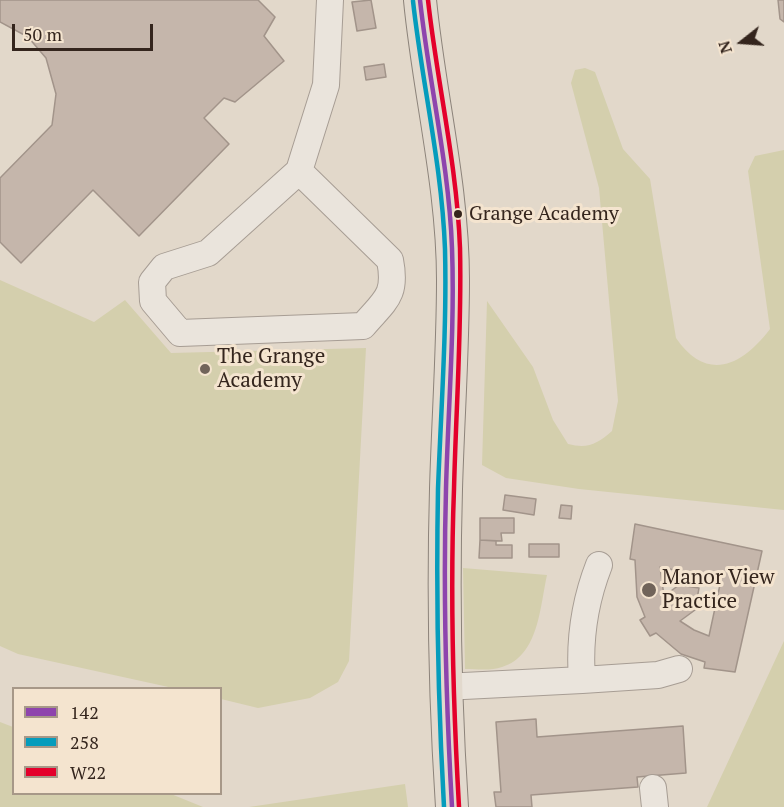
<!DOCTYPE html>
<html>
<head>
<meta charset="utf-8">
<style>
	body { margin:0 }
	#map { position:relative; width:784px; height:807px; overflow:hidden; background:#e2d8ca; font-family:"PT Serif",serif }
	canvas { display:block }
	.legend { position:absolute; left:12px; top:687px; width:210px; height:108px; box-sizing:border-box; background:#f4e4cf; border:2px solid #a79888; margin:0; padding:8px 10px; list-style:none; font-size:18px; color:#34251d }
	.legend li { display:flex; align-items:center; gap:12px; height:30px }
	.legend b { width:30px; border:2px solid #a79888 }
	.north { position:absolute; left:712px; top:12px; width:60px; height:60px; -webkit-text-stroke:4px #f4e4cf; paint-order:stroke; rotate:253deg; font-size:16px; font-weight:700; line-height:24px; text-align:center; color:#34251d }
	.north::after { content:''; display:block; margin:auto; width:21px; height:27px; background:#34251d; clip-path:polygon(50% 0,100% 100%,50% 72%,0 100%) }
	.scale { position:absolute; left:12px; top:24px; width:141px; height:27px; box-sizing:border-box; border:3px solid #34251d; border-top:0; padding-left:8px; font-size:18px; line-height:21px; white-space:nowrap; color:#34251d; -webkit-text-stroke:4px #f4e4cf; paint-order:stroke }
</style>
</head>
<body>
<div id="map">
<canvas width="784" height="807"></canvas>
<ul class="legend">
<li><b style="height:8px;background:#8e44ad"></b>142</li>
<li><b style="height:8px;background:#059cbc"></b>258</li>
<li><b style="height:8px;background:#e4002b"></b>W22</li>
</ul>
<div class="north">N</div>
<div class="scale">50 m</div>
</div>
<script>
const ctx = document.querySelector('canvas').getContext('2d');
ctx.lineJoin = 'round';
function fill(path, color) {
  ctx.fillStyle = color;
  ctx.fill(path, 'evenodd');
}
function strokePath(path, color, width, dash) {
  ctx.strokeStyle = color;
  ctx.lineWidth = width;
  ctx.lineCap = dash ? 'butt' : 'round';
  ctx.setLineDash(dash || []);
  ctx.stroke(path);
}
function write(font, color, halo, rows, align = 'center') {
  ctx.font = font + ' "PT Serif",serif';
  ctx.lineWidth = 6;
  ctx.setLineDash([]);
  ctx.textBaseline = 'middle';
  ctx.strokeStyle = halo;
  ctx.fillStyle = color;
  for (const [text, x, y, turn = 0] of rows) {
    ctx.save();
    ctx.translate(x, y);
    ctx.rotate((+turn || 0) * Math.PI / 180);
    ctx.textAlign = isNaN(turn) ? turn : align;
    if (halo) ctx.strokeText(text, 0, 0);
    ctx.fillText(text, 0, 0);
    ctx.restore();
  }
}
fill(new Path2D(`
	M 585,68 L 595,72 L 623,149 L 650,179 L 676,338 C 707,383 742,366 770,329 L 748,171 L 755,156 L 784,150 L 784,510 L 579,489 L 506,478 L 482,465 L 487,301 L 533,367 L 553,420 L 568,444 C 588,449 597,444 612,431 L 618,401 L 599,188 L 571,83 L 575,70 Z
	M 0,280 L 94,322 L 125,300 L 171,353 L 366,348 L 349,661 L 338,682 L 310,698 L 258,708 L 221,699 L 220,688 L 173,688 L 18,654 L 0,646 Z
	M 463,568 L 547,575 C 540,606 539,656 502,667 C 491,671 476,669 465,669 Z
	M 784,641 L 784,807 L 707,807 Z
	M 0,722 L 13,727 L 14,794 L 171,794 L 203,807 L 0,807 Z
	M 405,784 L 408,807 L 249,807 Z`), '#d4cfad');
const building = new Path2D(`
	M 0,0 L 258,0 L 275,17 L 264,36 L 284,61 L 235,102 L 224,98 L 204,118 L 229,144 L 139,236 L 93,190 L 21,263 L 0,242 L 0,178 L 52,125 L 56,94 L 46,58 L 28,37 L 0,22 Z
	M 371,0 L 376,28 L 357,31 L 352,2 Z
	M 778,0 L 784,0 L 784,22 L 780,19 Z
	M 384,64 L 386,77 L 366,80 L 364,67 Z
	M 505,495 L 536,499 L 534,515 L 503,510 Z
	M 561,505 L 572,506 L 571,519 L 559,518 Z
	M 480,518 L 514,518 L 514,533 L 501,533 L 502,541 L 480,540 Z
	M 635,524 L 762,551 L 735,672 L 704,668 L 705,662 L 681,654 L 656,633 L 650,636 L 640,620 L 645,617 L 637,597 L 635,560 L 630,559 ZM 660,567 L 721,580 L 709,636 L 694,630 L 680,621 L 695,610 L 699,588 L 679,585 L 664,596 Z
	M 480,540 L 496,541 L 496,545 L 512,545 L 512,558 L 479,558 Z
	M 529,544 L 559,544 L 559,557 L 529,557 Z
	M 536,719 L 537,737 L 683,726 L 686,773 L 637,777 L 638,787 L 531,795 L 532,807 L 496,807 L 494,792 L 501,792 L 496,722 Z`);
fill(building, '#c5b6ab');
strokePath(building, '#a2948a', 1.5);
const minor = new Path2D(`
	M 299,171 L 390,260 C 397,296 385,300 363,326 L 180,333 L 153,301 L 152,282 L 164,267 L 208,253 L 299,171 L 326,85 L 330,0
	M 582,680 L 658,675 L 679,669
	M 444,687 L 582,680 C 579,641 585,601 599,565
	M 653,788 L 655,807`);
const major = new Path2D(`
	M 420,0 C 429,93 453,186 453,280 C 453,349 448,419 446,489 C 443,595 445,701 452,807`);
strokePath(minor, '#a79d94', 28);
strokePath(major, '#8c837a', 34);
strokePath(minor, '#eae4dc', 26);
strokePath(major, '#e2d9cd', 32);
strokePath(new Path2D(`
	M 420,0 C 429,83 449,165 452,248 C 455,328 448,409 446,489 C 443,595 446,701 452,807`), '#8e44ad', 4.5);
strokePath(new Path2D(`
	M 413,1 C 422,83 442,166 445,249 C 447,329 441,409 438,489 C 436,595 438,701 444,807`), '#059cbc', 4.5);
strokePath(new Path2D(`
	M 428,0 C 437,82 457,165 460,248 C 462,328 456,408 454,489 C 450,595 453,701 459,807`), '#e4002b', 4.5);
for (const [x, y, r, color] of [
	[458,214,5,"#34251d"],
	[205,369,6,"#71645a"],
	[649,590,8,"#71645a"]
]) {
  const dot = new Path2D();
  dot.arc(x, y, r, 0, 2 * Math.PI);
  ctx.fillStyle = color;
  ctx.fill(dot);
  strokePath(dot, '#f4e4cf', 2);
}
write('20px', '#34251d', '#f4e4cf', [
	["Grange Academy",469,214]
], 'left');
write('21px', '#34251d', '#f4e4cf', [
	["The Grange",217,357],
	["Academy",217,381],
	["Manor View",662,578],
	["Practice",662,602]
], 'left');
</script>
</body>
</html>
